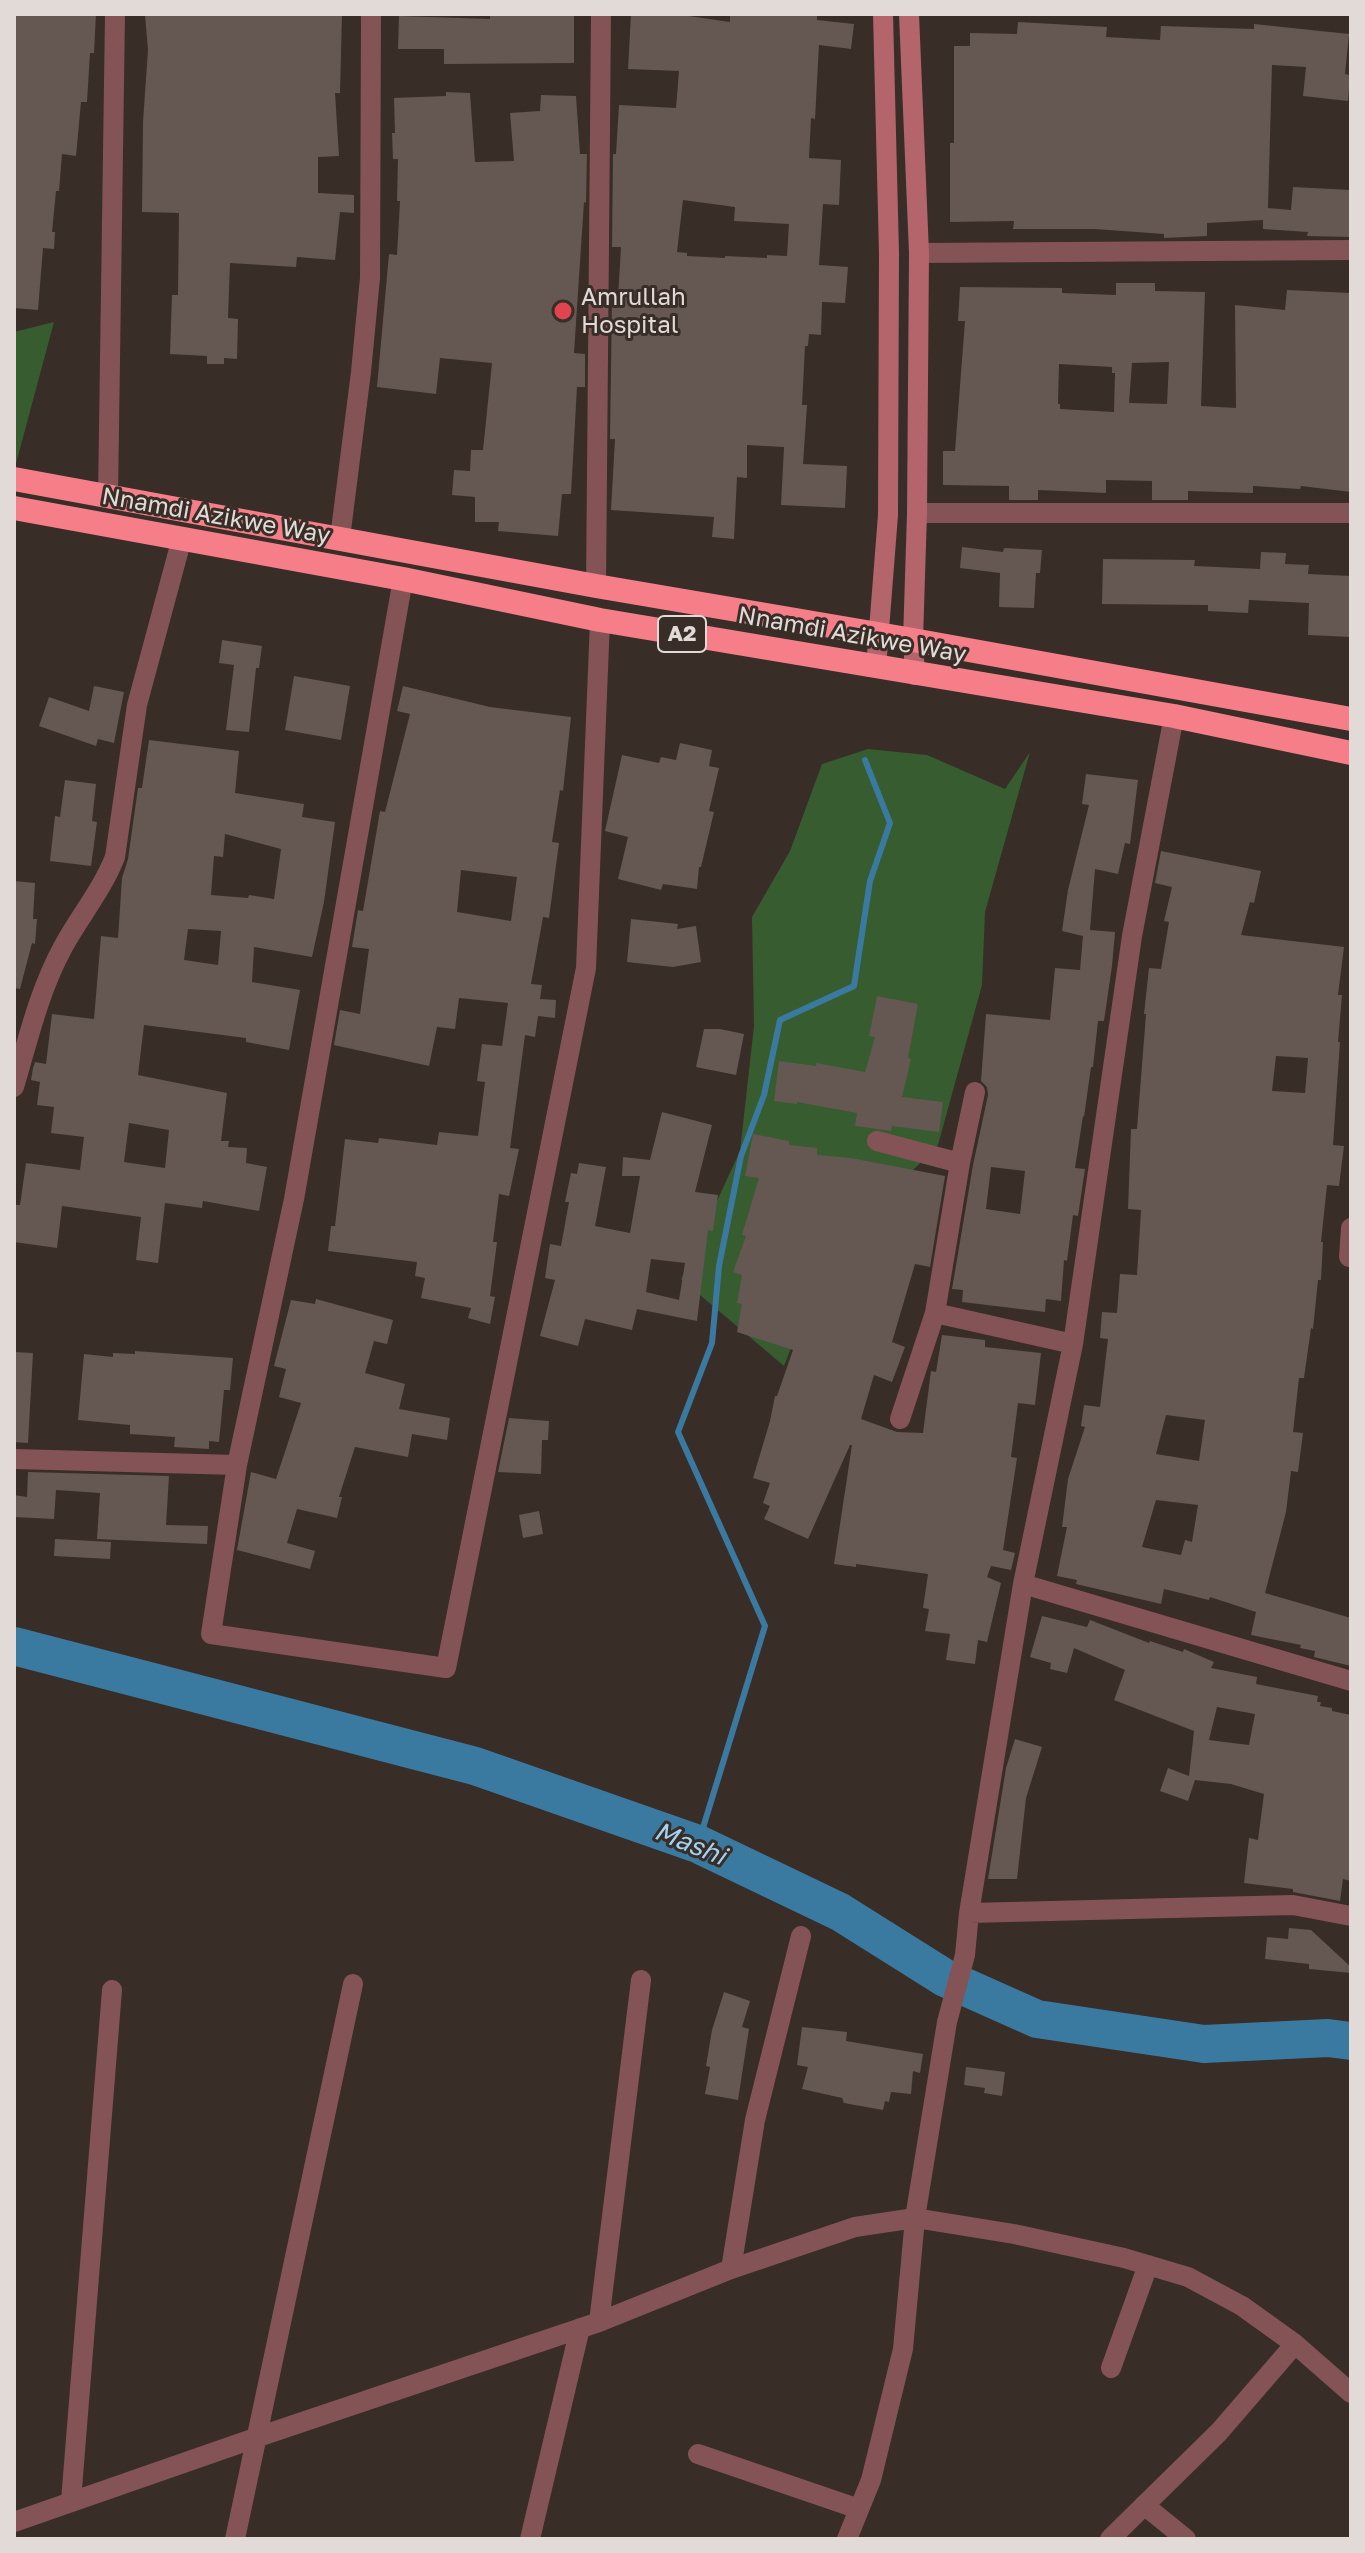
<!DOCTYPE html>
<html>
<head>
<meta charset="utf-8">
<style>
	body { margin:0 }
	#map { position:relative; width:1365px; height:2553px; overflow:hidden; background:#382d27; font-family:"Golos Text",sans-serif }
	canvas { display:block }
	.frame { position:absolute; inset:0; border:16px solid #e1dad6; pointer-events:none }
</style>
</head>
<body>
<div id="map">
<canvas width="1365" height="2553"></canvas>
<div class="frame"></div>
</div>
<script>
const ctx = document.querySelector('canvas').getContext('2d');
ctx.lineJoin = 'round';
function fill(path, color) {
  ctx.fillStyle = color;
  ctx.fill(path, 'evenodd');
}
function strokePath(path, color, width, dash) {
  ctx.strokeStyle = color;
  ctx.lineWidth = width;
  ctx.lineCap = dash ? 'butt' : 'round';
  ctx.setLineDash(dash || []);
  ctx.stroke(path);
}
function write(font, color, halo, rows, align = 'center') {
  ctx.font = font + ' "Golos Text",sans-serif';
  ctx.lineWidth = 6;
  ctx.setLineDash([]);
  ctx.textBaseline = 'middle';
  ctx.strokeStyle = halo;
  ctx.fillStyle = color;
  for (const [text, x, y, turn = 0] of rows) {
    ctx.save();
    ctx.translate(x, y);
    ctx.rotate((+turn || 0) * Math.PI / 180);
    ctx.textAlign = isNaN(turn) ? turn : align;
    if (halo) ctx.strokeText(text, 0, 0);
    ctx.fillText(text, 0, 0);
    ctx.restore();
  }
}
fill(new Path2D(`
	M 54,322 L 14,471 L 14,332 Z
	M 868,749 L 927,755 L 1005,789 L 1030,752 L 985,912 L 982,985 L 938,1145 L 826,1258 L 784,1366 L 681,1279 L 740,1151 L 754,1026 L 752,917 L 790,851 L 822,764 Z`), '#375c30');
strokePath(new Path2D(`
	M 698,1844 L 765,1626 L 678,1432 L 712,1343 L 719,1266 L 741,1156 L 764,1095 L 780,1020 L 854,986 L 870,881 L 890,823 L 865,760`), '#3b7aa0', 6);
strokePath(new Path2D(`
	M 14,1646 L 475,1766 L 698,1844 L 840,1912 L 945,1978 L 1037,2019 L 1204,2044 L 1328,2038 L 1351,2041`), '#3b7aa0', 38);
fill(new Path2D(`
	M 14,14 L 96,14 L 94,53 L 90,53 L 87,102 L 81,102 L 76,156 L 62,154 L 59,191 L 56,191 L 52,232 L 55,232 L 54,249 L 43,248 L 38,310 L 14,308 Z
	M 312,14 L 342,15 L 340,93 L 335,93 L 339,156 L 318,157 L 318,193 L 354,195 L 354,213 L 340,212 L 335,260 L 297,257 L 296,267 L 230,263 L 228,318 L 238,319 L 237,359 L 224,358 L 224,364 L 207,364 L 207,356 L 170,354 L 172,295 L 178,295 L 179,213 L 142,212 L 143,122 L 148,50 L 145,15 Z
	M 631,14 L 675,14 L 730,22 L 730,15 L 751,16 L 751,14 L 772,14 L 817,16 L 817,20 L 854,24 L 851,49 L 819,45 L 815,119 L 811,118 L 809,158 L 841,160 L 839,205 L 823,204 L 819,265 L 848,267 L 845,303 L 822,302 L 821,335 L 809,334 L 808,346 L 805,346 L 802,405 L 807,405 L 803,464 L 847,466 L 845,508 L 781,505 L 784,447 L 747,445 L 747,478 L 737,477 L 734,539 L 712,537 L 714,517 L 611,510 L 615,439 L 610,439 L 612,298 L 618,298 L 621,247 L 612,247 L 613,154 L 616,154 L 619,105 L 676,108 L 679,71 L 628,69 ZM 683,200 L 735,207 L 734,221 L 789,224 L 787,256 L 767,255 L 767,258 L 725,256 L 725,258 L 687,256 L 687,253 L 677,252 Z
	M 399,16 L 490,19 L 490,16 L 574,16 L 574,63 L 444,64 L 444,49 L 398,49 Z
	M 1018,22 L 1107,27 L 1106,37 L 1160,40 L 1161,26 L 1254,29 L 1254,24 L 1349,34 L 1345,74 L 1350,75 L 1348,101 L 1303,96 L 1306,67 L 1272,65 L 1268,208 L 1291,210 L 1293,187 L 1351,190 L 1351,237 L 1307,236 L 1308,232 L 1263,229 L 1263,220 L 1207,223 L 1207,236 L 1164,238 L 1164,234 L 1095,229 L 1013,229 L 1014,221 L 950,222 L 950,143 L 954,143 L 954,46 L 970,46 L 970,33 L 1017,34 Z
	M 446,92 L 470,93 L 475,162 L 514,161 L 510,113 L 540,111 L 541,95 L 576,96 L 580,154 L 587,154 L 586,203 L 584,202 L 574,353 L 585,354 L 585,387 L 577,387 L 571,494 L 562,494 L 558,536 L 498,531 L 499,522 L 475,522 L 475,497 L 452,495 L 454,470 L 470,471 L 471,450 L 483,450 L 492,363 L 440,358 L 436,394 L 377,387 L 389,254 L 397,255 L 400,201 L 397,201 L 398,159 L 393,159 L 392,133 L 395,133 L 394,98 L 446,96 Z
	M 1116,283 L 1155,283 L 1155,291 L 1205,292 L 1201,406 L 1236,408 L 1235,305 L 1285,310 L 1287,290 L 1351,293 L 1351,492 L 1301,486 L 1300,489 L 1253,486 L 1253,493 L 1188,491 L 1188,500 L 1152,500 L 1152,481 L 1106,480 L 1106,493 L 1038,490 L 1038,500 L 1009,500 L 1009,486 L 943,485 L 943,451 L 955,451 L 965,321 L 958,321 L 960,287 L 1062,288 L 1062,293 L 1116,295 ZM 1169,362 L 1167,404 L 1129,403 L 1132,363 ZM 1059,364 L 1112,367 L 1112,373 L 1115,373 L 1114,412 L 1060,409 L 1060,404 L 1058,404 Z
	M 962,547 L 1003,552 L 1004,548 L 1042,550 L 1040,573 L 1036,573 L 1034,608 L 999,607 L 1000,573 L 960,568 Z
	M 1261,552 L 1286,553 L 1285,564 L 1309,565 L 1308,574 L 1351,576 L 1351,637 L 1308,635 L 1309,603 L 1249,600 L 1248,613 L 1208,611 L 1208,605 L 1102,604 L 1103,559 L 1195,560 L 1194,566 L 1260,569 Z
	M 222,640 L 262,646 L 259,668 L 256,668 L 249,732 L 226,730 L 234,665 L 219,663 Z
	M 294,676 L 350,686 L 341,740 L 285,730 Z
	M 94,686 L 124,692 L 114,743 L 98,739 L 96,746 L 39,726 L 49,697 L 89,711 Z
	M 403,686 L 490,707 L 571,717 L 563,791 L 560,790 L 552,842 L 559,843 L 549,918 L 543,917 L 531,984 L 542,985 L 540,999 L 556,1000 L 555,1018 L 538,1016 L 535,1037 L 525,1035 L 510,1148 L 519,1149 L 509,1196 L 499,1194 L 493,1242 L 497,1242 L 490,1296 L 495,1297 L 490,1324 L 468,1318 L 471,1308 L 421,1298 L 425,1278 L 415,1276 L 417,1262 L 328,1251 L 331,1226 L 335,1226 L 345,1139 L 378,1143 L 379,1138 L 437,1145 L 439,1132 L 478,1136 L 485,1082 L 477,1081 L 482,1044 L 502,1046 L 508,1003 L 459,998 L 455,1029 L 437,1027 L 429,1066 L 334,1045 L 340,1010 L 360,1014 L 369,949 L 352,947 L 358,910 L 363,911 L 380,811 L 385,812 L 410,714 L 397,711 ZM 461,870 L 517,877 L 511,921 L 457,912 Z
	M 149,740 L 239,751 L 235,793 L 304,804 L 302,817 L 335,822 L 324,902 L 312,957 L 254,947 L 252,982 L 300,990 L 289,1050 L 246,1042 L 246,1038 L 144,1025 L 138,1075 L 227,1093 L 221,1141 L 229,1141 L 228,1147 L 247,1148 L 246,1163 L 267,1167 L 259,1211 L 203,1201 L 202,1208 L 165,1203 L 158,1263 L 136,1260 L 141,1217 L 62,1206 L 57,1248 L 14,1242 L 16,1205 L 20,1205 L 26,1163 L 80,1170 L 84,1137 L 51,1133 L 54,1107 L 37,1105 L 40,1082 L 31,1080 L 33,1068 L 35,1062 L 46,1064 L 52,1014 L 94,1019 L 101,936 L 118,938 L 122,878 L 128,859 L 138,788 L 142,788 ZM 225,834 L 281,849 L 274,899 L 249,895 L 248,898 L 211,895 L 214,856 L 223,857 ZM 188,929 L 221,931 L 218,965 L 184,960 ZM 129,1123 L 169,1130 L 165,1168 L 124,1162 Z
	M 680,743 L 712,750 L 709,766 L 719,768 L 709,811 L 714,812 L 701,867 L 699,867 L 697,889 L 663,884 L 661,890 L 618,879 L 628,837 L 605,831 L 622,755 L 659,763 L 661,757 L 676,760 Z
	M 1086,774 L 1138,780 L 1130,844 L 1125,843 L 1118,874 L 1095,869 L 1090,930 L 1115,932 L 1112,966 L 1104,1021 L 1098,1021 L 1093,1067 L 1091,1067 L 1084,1117 L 1083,1116 L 1075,1168 L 1085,1169 L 1078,1216 L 1073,1215 L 1067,1261 L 1064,1260 L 1061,1301 L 1046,1299 L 1045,1312 L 962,1302 L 963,1290 L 952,1289 L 973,1165 L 988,1095 L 987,1087 L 981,1081 L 986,1014 L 1050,1020 L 1055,968 L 1080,970 L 1083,936 L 1062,931 L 1068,890 L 1089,805 L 1082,804 ZM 991,1167 L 1025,1171 L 1020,1214 L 986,1209 Z
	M 65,780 L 96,784 L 92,821 L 97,822 L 91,866 L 50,861 L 55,816 L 60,817 Z
	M 1161,851 L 1261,871 L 1254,903 L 1250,902 L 1241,935 L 1344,947 L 1338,995 L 1342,995 L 1338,1042 L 1340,1042 L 1333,1145 L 1344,1146 L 1339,1186 L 1327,1185 L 1321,1242 L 1323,1242 L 1321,1280 L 1318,1280 L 1313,1329 L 1311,1328 L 1304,1378 L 1299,1378 L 1293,1432 L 1303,1433 L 1298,1472 L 1291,1471 L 1286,1512 L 1265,1593 L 1351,1618 L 1351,1666 L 1314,1657 L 1315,1651 L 1300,1648 L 1301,1645 L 1251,1635 L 1256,1612 L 1210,1597 L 1209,1600 L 1164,1589 L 1161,1604 L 1076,1584 L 1077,1580 L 1057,1576 L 1067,1527 L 1062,1527 L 1068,1479 L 1085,1427 L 1081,1426 L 1084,1405 L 1100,1407 L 1108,1339 L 1100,1338 L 1102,1312 L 1117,1313 L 1120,1274 L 1137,1275 L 1141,1210 L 1128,1209 L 1131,1129 L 1137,1129 L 1146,1014 L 1144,1014 L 1149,968 L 1161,969 L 1169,922 L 1164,921 L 1172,887 L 1155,883 ZM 1276,1056 L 1308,1058 L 1305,1093 L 1272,1091 ZM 1166,1415 L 1205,1420 L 1199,1461 L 1156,1454 ZM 1156,1500 L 1198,1505 L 1192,1542 L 1185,1540 L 1181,1555 L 1142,1547 Z
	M 14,881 L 35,883 L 33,919 L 37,919 L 35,944 L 32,943 L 20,989 L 14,988 Z
	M 631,919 L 678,924 L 677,929 L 696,926 L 701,962 L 673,967 L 627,962 Z
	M 877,996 L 918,1004 L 908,1058 L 911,1059 L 902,1097 L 943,1102 L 939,1132 L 892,1126 L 891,1131 L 855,1126 L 857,1113 L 797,1102 L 797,1104 L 774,1101 L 779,1061 L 816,1066 L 816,1063 L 865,1072 L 875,1037 L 869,1036 Z
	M 704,1029 L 720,1029 L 744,1034 L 736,1075 L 696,1067 Z
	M 662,1112 L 712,1125 L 695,1192 L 718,1195 L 713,1231 L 708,1230 L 697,1321 L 637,1309 L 632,1330 L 585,1319 L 578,1346 L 540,1336 L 555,1280 L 545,1278 L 550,1244 L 561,1246 L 569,1202 L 565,1202 L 571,1173 L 577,1174 L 579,1163 L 606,1167 L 595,1226 L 630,1233 L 640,1176 L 622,1176 L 623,1157 L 650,1160 ZM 651,1259 L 685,1263 L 679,1300 L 646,1292 Z
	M 753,1134 L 789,1141 L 789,1145 L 817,1148 L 817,1155 L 851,1158 L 945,1176 L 930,1267 L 915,1264 L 892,1342 L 905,1347 L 892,1382 L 874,1375 L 861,1419 L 897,1432 L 923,1433 L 931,1371 L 936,1372 L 942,1335 L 985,1340 L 985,1347 L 1041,1353 L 1035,1405 L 1018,1403 L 1011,1457 L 1017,1458 L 1003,1550 L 1015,1553 L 1011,1570 L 991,1566 L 987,1577 L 1001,1583 L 987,1642 L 978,1640 L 975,1664 L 946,1660 L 950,1634 L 925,1631 L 929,1609 L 923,1608 L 928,1574 L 856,1564 L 856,1567 L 834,1564 L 852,1445 L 850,1445 L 808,1539 L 764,1519 L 770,1506 L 763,1503 L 770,1483 L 753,1478 L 770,1421 L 775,1396 L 777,1396 L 793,1350 L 737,1332 L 742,1304 L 737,1303 L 742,1275 L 733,1272 L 746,1236 L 742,1235 L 759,1178 L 745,1176 Z
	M 316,1299 L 393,1320 L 387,1344 L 374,1341 L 365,1373 L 405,1384 L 399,1409 L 450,1418 L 447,1440 L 412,1434 L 408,1457 L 355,1447 L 339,1497 L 342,1497 L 337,1518 L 297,1509 L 287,1543 L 315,1551 L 310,1569 L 237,1550 L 251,1472 L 276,1479 L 301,1403 L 279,1397 L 286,1369 L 274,1366 L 291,1300 L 315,1304 Z
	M 135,1351 L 233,1358 L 230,1390 L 224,1390 L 219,1442 L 209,1441 L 209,1449 L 174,1447 L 175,1437 L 130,1434 L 130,1425 L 78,1420 L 84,1354 L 113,1357 L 113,1353 L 135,1354 Z
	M 14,1352 L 33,1353 L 28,1443 L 14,1442 Z
	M 509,1418 L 549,1421 L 548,1440 L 542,1440 L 541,1474 L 498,1472 Z
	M 28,1472 L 169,1476 L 166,1525 L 208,1526 L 207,1544 L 97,1539 L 100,1493 L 56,1490 L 54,1519 L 14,1517 L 14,1495 L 27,1497 Z
	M 539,1511 L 543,1534 L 523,1538 L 519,1515 Z
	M 55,1539 L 111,1542 L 110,1559 L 54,1556 Z
	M 1042,1616 L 1087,1627 L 1090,1620 L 1149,1643 L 1150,1641 L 1183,1652 L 1184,1649 L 1214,1662 L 1211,1668 L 1257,1677 L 1256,1684 L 1318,1696 L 1317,1702 L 1321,1702 L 1320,1706 L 1332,1708 L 1332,1711 L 1351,1715 L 1351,1881 L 1343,1879 L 1340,1901 L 1293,1892 L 1293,1889 L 1244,1883 L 1249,1838 L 1258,1840 L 1264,1794 L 1231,1784 L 1195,1780 L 1188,1801 L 1160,1791 L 1168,1768 L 1189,1776 L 1194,1731 L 1114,1700 L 1125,1670 L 1074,1648 L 1067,1673 L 1050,1669 L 1051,1663 L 1030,1657 ZM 1217,1707 L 1255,1714 L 1249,1745 L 1209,1740 Z
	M 1015,1739 L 1042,1747 L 1026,1798 L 1017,1879 L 988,1879 L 1006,1768 Z
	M 1289,1928 L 1311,1930 L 1351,1967 L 1351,1973 L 1309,1969 L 1309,1964 L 1265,1959 L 1267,1937 L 1288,1939 Z
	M 724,1992 L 750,2001 L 742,2027 L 749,2029 L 738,2100 L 705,2094 L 710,2067 L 706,2066 L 712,2030 Z
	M 802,2027 L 847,2032 L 846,2041 L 923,2054 L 920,2073 L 913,2071 L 911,2094 L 891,2092 L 889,2102 L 885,2101 L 883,2110 L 844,2103 L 842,2098 L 802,2089 L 808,2067 L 797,2065 Z
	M 966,2067 L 1005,2072 L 1002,2096 L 984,2093 L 985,2088 L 964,2085 Z`), '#655852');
strokePath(new Path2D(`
	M 919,253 L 1351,250
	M 108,497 L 115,14
	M 917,513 L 1351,513
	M 340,538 L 361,372 L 370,278 L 371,14
	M 403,579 L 294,1199 L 237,1465 L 211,1634 L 446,1668 L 586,968 L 600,620
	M 596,586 L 601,14
	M 14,1087 C 28,1040 39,991 63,947 C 80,916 102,890 115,857 L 137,705 L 182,538
	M 877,1141 L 960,1163
	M 1349,1257 L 1351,1228
	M 935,1313 L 1073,1344
	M 900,1419 L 935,1313 L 960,1163 L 975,1092
	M 14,1459 L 237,1465
	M 1023,1584 L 1351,1681
	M 969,1913 L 1293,1905 L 1351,1916
	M 731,2269 L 755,2120 L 801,1936
	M 599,2322 L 641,1980
	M 1111,2368 L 1148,2265
	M 698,2454 L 859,2509
	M 71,2501 L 112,1990
	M 1144,2505 L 1186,2539
	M 14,2522 L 258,2437 L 599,2322 L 731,2269 L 855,2227 L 915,2218 L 1014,2234 L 1124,2258 L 1188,2277 L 1242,2306 L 1295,2344 L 1351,2393
	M 235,2539 L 353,1984
	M 530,2539 L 580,2328
	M 847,2539 L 871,2480 L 903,2349 L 915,2218 L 947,2022 L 965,1955 L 969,1913 L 1023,1584 L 1073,1344 L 1132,936 L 1174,716
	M 1110,2539 L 1219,2432 L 1295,2344`), '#845356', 20);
strokePath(new Path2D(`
	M 909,14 L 919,253 L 917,513 L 913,640 L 915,675
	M 876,668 L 888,515 L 889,253 L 883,14`), '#b3656b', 20);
strokePath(new Path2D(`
	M 14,479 L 596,586 L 913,640 L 1351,719
	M 14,508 L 403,579 L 600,620 L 1174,716 L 1351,753`), '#f67e89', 24);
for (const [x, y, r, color] of [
	[563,311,10,"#e0444e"]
]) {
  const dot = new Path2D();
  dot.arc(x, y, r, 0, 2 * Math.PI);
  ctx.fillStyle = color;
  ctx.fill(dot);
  strokePath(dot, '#382d27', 3);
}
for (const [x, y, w] of [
	[682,634,48]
]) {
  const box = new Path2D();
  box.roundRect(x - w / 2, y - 18, w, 36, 6);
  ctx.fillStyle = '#382d27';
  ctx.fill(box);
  strokePath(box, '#e1dad6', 2);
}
write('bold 22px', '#e1dad6', null, [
	["A2",682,634]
]);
write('24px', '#e1dad6', '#382d27', [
	["Amrullah",581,297],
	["Hospital",581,325]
], 'left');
write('24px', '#e1dad6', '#382d27', [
	["Nnamdi Azikwe Way",216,516,10],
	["Nnamdi Azikwe Way",852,635,10]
]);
write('italic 26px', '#a0d3f4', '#382d27', [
	["Mashi",690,1844,22]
]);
</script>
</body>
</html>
